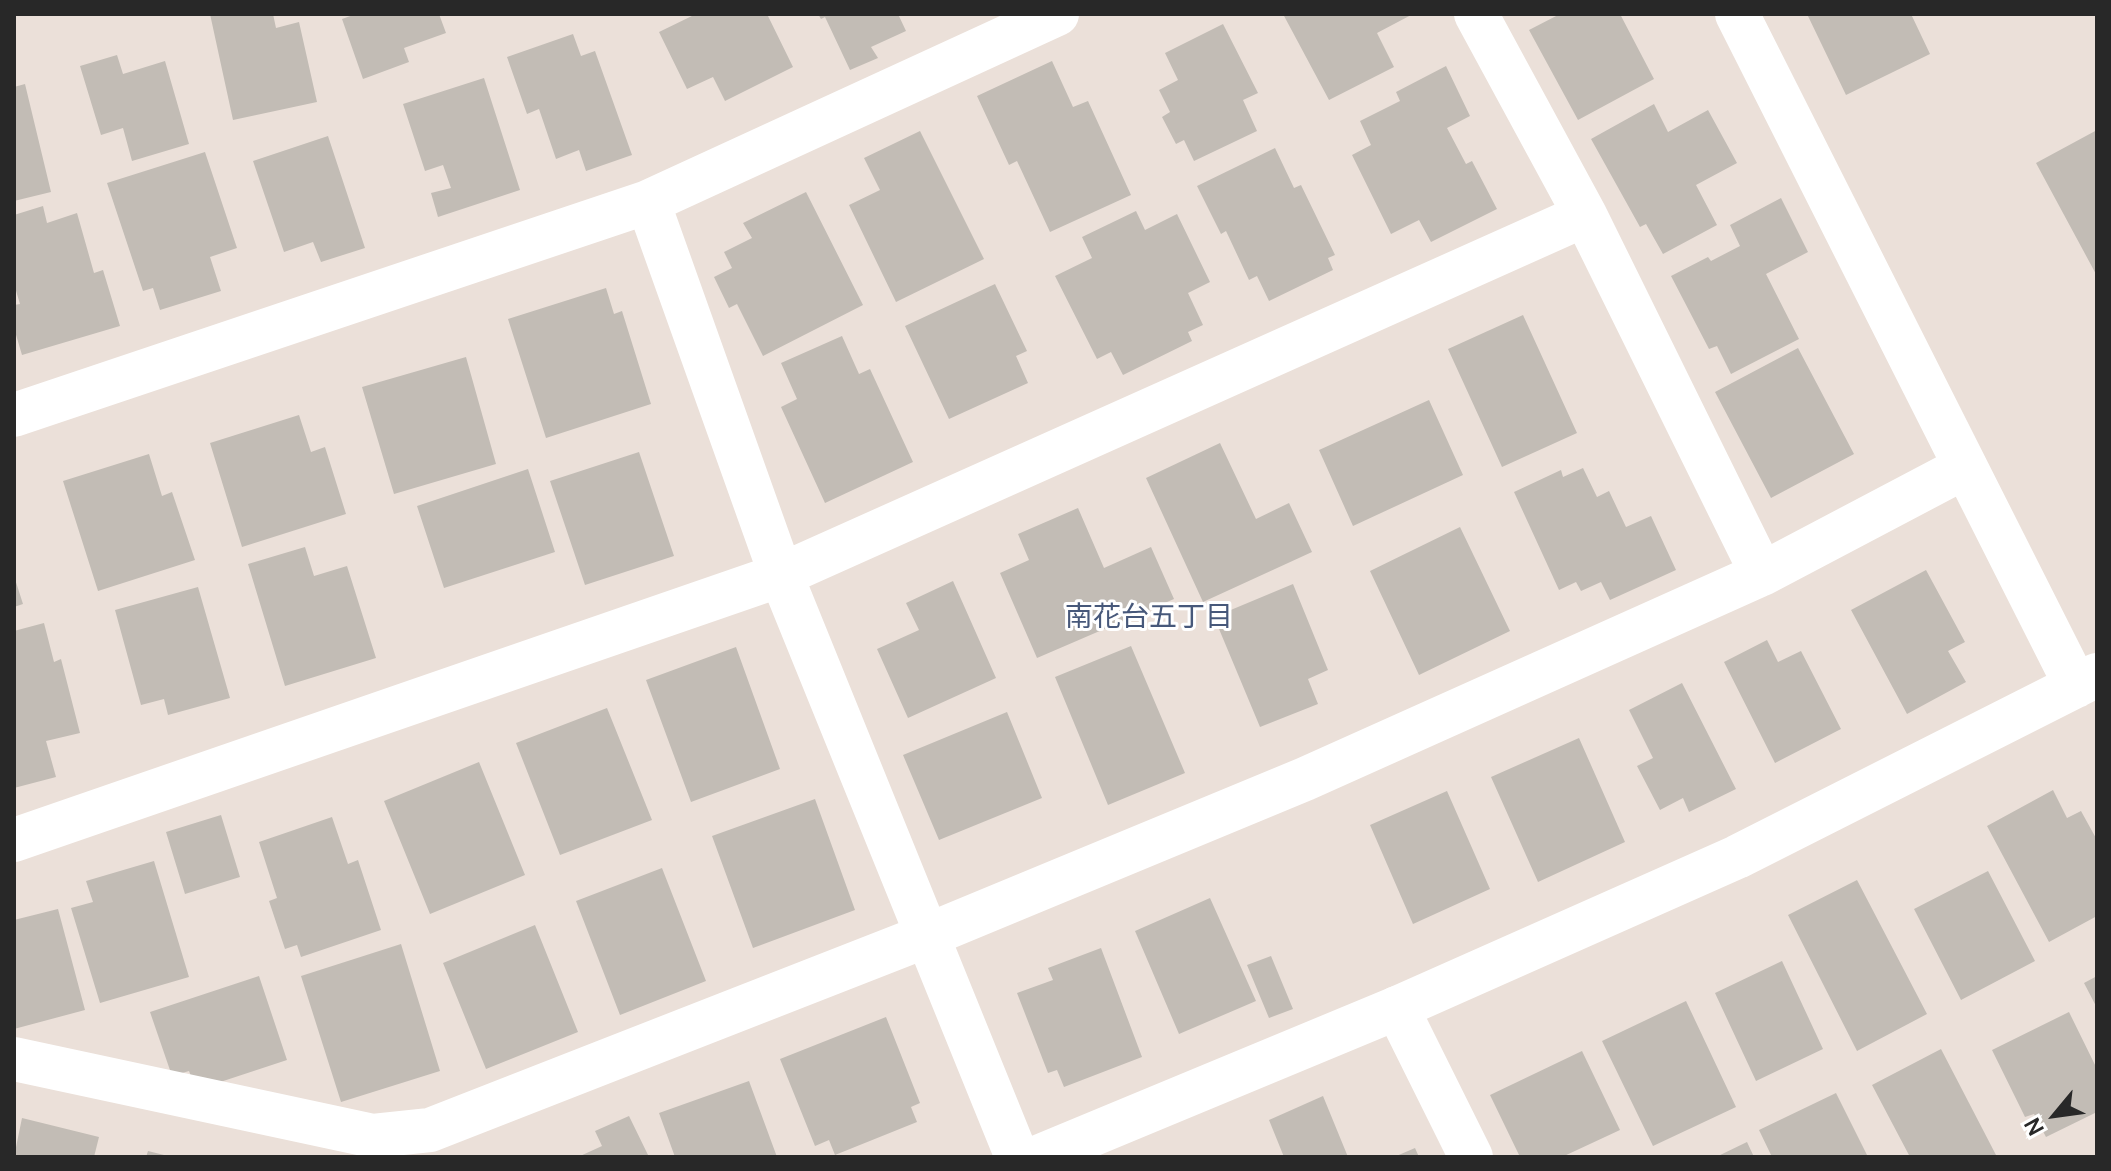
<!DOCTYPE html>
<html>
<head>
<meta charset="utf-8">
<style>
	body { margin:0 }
	#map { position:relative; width:2111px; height:1171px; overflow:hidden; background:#ebe0d9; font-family:Manrope,sans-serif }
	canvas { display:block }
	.frame { position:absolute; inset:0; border:16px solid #282828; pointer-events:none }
	.north { position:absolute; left:2015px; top:1075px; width:80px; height:80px; -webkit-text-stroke:6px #fff; paint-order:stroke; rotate:241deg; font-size:22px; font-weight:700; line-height:32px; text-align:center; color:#282828 }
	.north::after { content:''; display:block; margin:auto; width:28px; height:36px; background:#282828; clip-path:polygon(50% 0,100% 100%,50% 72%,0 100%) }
</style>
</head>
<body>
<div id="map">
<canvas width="2111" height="1171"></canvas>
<div class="frame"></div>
<div class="north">N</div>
</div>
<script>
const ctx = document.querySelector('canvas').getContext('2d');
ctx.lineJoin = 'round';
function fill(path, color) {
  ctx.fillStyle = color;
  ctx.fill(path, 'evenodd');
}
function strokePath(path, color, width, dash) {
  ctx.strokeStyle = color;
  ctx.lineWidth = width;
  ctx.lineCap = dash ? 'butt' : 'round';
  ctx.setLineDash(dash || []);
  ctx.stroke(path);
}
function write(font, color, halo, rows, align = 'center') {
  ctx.font = font + ' Manrope,"Noto Sans JP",sans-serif';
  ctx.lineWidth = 6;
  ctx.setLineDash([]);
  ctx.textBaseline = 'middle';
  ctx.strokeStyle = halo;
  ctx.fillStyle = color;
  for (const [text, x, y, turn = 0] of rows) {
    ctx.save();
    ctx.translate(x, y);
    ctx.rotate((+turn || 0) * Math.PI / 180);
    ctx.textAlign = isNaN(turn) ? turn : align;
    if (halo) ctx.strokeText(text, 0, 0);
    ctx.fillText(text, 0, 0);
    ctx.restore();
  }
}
fill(new Path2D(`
	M 210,14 L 273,14 L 276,28 L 299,22 L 317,102 L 233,120 Z
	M 356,14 L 439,14 L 446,33 L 404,48 L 409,62 L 363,79 L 342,19 Z
	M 696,14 L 767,14 L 793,67 L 725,101 L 713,77 L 687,89 L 659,32 Z
	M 818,14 L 898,14 L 906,31 L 871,47 L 878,58 L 850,70 L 825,17 L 821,19 Z
	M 1283,14 L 1413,14 L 1377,33 L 1394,67 L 1329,100 Z
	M 1560,14 L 1620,14 L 1654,79 L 1578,120 L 1529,30 Z
	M 1807,14 L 1911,14 L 1930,54 L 1846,95 Z
	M 1223,24 L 1258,93 L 1243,100 L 1257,131 L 1194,161 L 1184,140 L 1176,144 L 1162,117 L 1170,112 L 1159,90 L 1178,80 L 1165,53 Z
	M 573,34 L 581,56 L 595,51 L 632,155 L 586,171 L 579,150 L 556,159 L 539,109 L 527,114 L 507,57 Z
	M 117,55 L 123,74 L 165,61 L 189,144 L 132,161 L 123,128 L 101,135 L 80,66 Z
	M 1052,61 L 1073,107 L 1088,101 L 1131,195 L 1050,232 L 1017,161 L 1009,165 L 977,96 Z
	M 1446,66 L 1470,116 L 1447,128 L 1466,164 L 1472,161 L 1497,209 L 1431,242 L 1419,220 L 1391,234 L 1352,155 L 1371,145 L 1360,121 L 1400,101 L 1396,92 Z
	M 484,78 L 520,190 L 438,217 L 431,193 L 451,188 L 443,165 L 425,171 L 403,104 Z
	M 25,84 L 51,192 L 14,201 L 14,87 Z
	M 1654,104 L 1668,132 L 1708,110 L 1737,163 L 1696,185 L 1717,225 L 1663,254 L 1646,224 L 1640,227 L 1591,139 Z
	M 2097,130 L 2097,276 L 2036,163 Z
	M 920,131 L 984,259 L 896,302 L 849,205 L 880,190 L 864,158 Z
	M 328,136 L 365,248 L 321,262 L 313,242 L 284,252 L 253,161 Z
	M 1275,148 L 1294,188 L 1301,185 L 1335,255 L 1328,258 L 1333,270 L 1269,301 L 1257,276 L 1249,280 L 1226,231 L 1221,234 L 1197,186 Z
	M 205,152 L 237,248 L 210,257 L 221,291 L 160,310 L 153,288 L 143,291 L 107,183 Z
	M 806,192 L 863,305 L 763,356 L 737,304 L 729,308 L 714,277 L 732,268 L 724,252 L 752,238 L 743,223 Z
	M 1781,198 L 1808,252 L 1766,274 L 1799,339 L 1731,374 L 1717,346 L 1709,349 L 1671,276 L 1708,257 L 1711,261 L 1740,246 L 1730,225 Z
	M 43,206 L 47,223 L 77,213 L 94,273 L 103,270 L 120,326 L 22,355 L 14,328 L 14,305 L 20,304 L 14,284 L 14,215 Z
	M 1136,211 L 1145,230 L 1177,214 L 1210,282 L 1188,293 L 1203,325 L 1188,332 L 1192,341 L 1123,375 L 1111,352 L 1097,359 L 1055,276 L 1092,258 L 1082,237 Z
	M 995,284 L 1027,351 L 1016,356 L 1028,383 L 949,419 L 905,326 Z
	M 606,288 L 614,314 L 622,311 L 651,404 L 546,438 L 508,319 Z
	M 1523,315 L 1577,433 L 1502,467 L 1448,349 Z
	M 842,336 L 859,374 L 870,369 L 913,462 L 825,503 L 781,407 L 797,399 L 781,363 Z
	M 1798,348 L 1854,454 L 1771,498 L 1715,392 Z
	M 466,357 L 496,464 L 394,494 L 362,387 Z
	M 1429,400 L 1463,475 L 1353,526 L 1319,450 Z
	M 299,415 L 311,452 L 325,447 L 346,514 L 242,547 L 210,443 Z
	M 1220,443 L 1256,519 L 1289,503 L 1312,552 L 1203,602 L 1146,478 Z
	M 639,452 L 674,556 L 585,585 L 550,481 Z
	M 149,454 L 162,496 L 172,492 L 195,560 L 98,591 L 63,481 Z
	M 1583,468 L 1597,497 L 1609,491 L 1626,527 L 1651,516 L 1676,570 L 1610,600 L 1601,582 L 1581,591 L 1576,582 L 1559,590 L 1514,492 L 1561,470 L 1563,477 Z
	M 528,469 L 555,552 L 444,588 L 417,506 Z
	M 1078,508 L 1104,568 L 1151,547 L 1174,599 L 1037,658 L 1000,573 L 1029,560 L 1018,534 Z
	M 1460,527 L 1510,631 L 1419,675 L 1370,571 Z
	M 305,547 L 314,576 L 347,566 L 376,658 L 285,686 L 248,564 Z
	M 1926,570 L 1965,642 L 1948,651 L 1966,682 L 1907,714 L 1851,610 Z
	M 14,576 L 23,604 L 14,607 Z
	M 953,581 L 996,678 L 908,718 L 877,649 L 919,630 L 906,603 Z
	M 1293,584 L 1328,670 L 1308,679 L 1318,704 L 1260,727 L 1214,617 Z
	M 198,587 L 230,698 L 168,715 L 164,699 L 141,705 L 115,610 Z
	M 44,623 L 54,662 L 61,659 L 80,733 L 46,741 L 56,777 L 14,788 L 14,631 Z
	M 1767,640 L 1778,662 L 1801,651 L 1841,729 L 1775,763 L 1724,662 Z
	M 1131,646 L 1185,773 L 1108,805 L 1055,677 Z
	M 736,647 L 780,769 L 691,802 L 646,680 Z
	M 1682,683 L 1736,789 L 1689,812 L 1683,798 L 1660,810 L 1637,766 L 1653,758 L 1629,710 Z
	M 607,708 L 652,820 L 560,855 L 516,743 Z
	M 1007,712 L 1042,798 L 939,840 L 903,755 Z
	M 1579,738 L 1625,842 L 1538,882 L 1491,777 Z
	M 479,762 L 525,875 L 430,914 L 384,801 Z
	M 2053,790 L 2067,818 L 2081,811 L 2097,840 L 2097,916 L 2049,942 L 1987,826 Z
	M 1447,791 L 1490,889 L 1413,924 L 1370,825 Z
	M 815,799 L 855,910 L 753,948 L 712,836 Z
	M 221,815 L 240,877 L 185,894 L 166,832 Z
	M 332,817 L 348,864 L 358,860 L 381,930 L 301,957 L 297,945 L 285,949 L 269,901 L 277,898 L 259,842 Z
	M 154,861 L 189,977 L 100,1003 L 71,908 L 93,902 L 86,881 Z
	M 662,868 L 706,981 L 620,1015 L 576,901 Z
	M 1988,871 L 2035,961 L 1961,1000 L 1914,909 Z
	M 1857,880 L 1927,1014 L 1857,1051 L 1788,915 Z
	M 1210,898 L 1256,1001 L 1179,1034 L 1135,931 Z
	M 58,909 L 85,1010 L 14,1029 L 14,920 Z
	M 535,925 L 578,1032 L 486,1069 L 443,963 Z
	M 401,944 L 440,1071 L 341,1102 L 301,976 Z
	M 1101,948 L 1142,1057 L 1064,1087 L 1057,1070 L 1048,1073 L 1017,993 L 1053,980 L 1048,968 Z
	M 1271,956 L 1293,1009 L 1269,1018 L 1247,965 Z
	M 1782,961 L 1823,1049 L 1756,1081 L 1715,993 Z
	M 259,976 L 287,1060 L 196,1090 L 189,1071 L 172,1076 L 150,1012 Z
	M 2097,976 L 2097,1008 L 2084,983 Z
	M 1686,1001 L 1736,1107 L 1653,1146 L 1602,1041 Z
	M 2069,1012 L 2097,1069 L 2097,1112 L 2046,1137 L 2034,1114 L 2025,1117 L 1992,1050 Z
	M 886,1017 L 920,1103 L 911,1107 L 917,1122 L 835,1155 L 829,1140 L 815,1146 L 780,1059 Z
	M 1941,1049 L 1996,1155 L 1991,1157 L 1910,1157 L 1872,1085 Z
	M 1582,1051 L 1620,1130 L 1562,1157 L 1520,1157 L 1490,1095 Z
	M 749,1081 L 777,1157 L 675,1157 L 659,1113 Z
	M 1836,1093 L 1868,1157 L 1772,1157 L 1759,1130 Z
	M 1323,1096 L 1348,1157 L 1284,1157 L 1269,1120 Z
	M 629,1116 L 649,1157 L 578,1157 L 602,1146 L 595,1131 Z
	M 22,1118 L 99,1137 L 94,1157 L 14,1157 Z
	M 1747,1142 L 1754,1157 L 1716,1157 Z
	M 1415,1148 L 1419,1157 L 1394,1157 Z
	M 148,1151 L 168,1156 L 168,1157 L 146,1157 Z`), '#c2bcb5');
strokePath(new Path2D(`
	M 648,202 L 781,575 L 1017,1157
	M 14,415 L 648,202 L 1057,14
	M 1762,574 L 1965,467
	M 14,840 L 781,575 L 1585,215
	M 1397,1008 L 1471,1157
	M 14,1059 L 373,1136 L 430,1130 L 926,936 L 1305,779 L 1762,574 L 1585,215 L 1476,14`), '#fff', 44);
strokePath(new Path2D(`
	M 1737,14 L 2076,686
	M 1038,1157 L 1397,1008 L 1737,857 L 2097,675`), '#fff', 44);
write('28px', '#47587a', '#fff', [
	["南花台五丁目",1149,618]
]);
</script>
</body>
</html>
